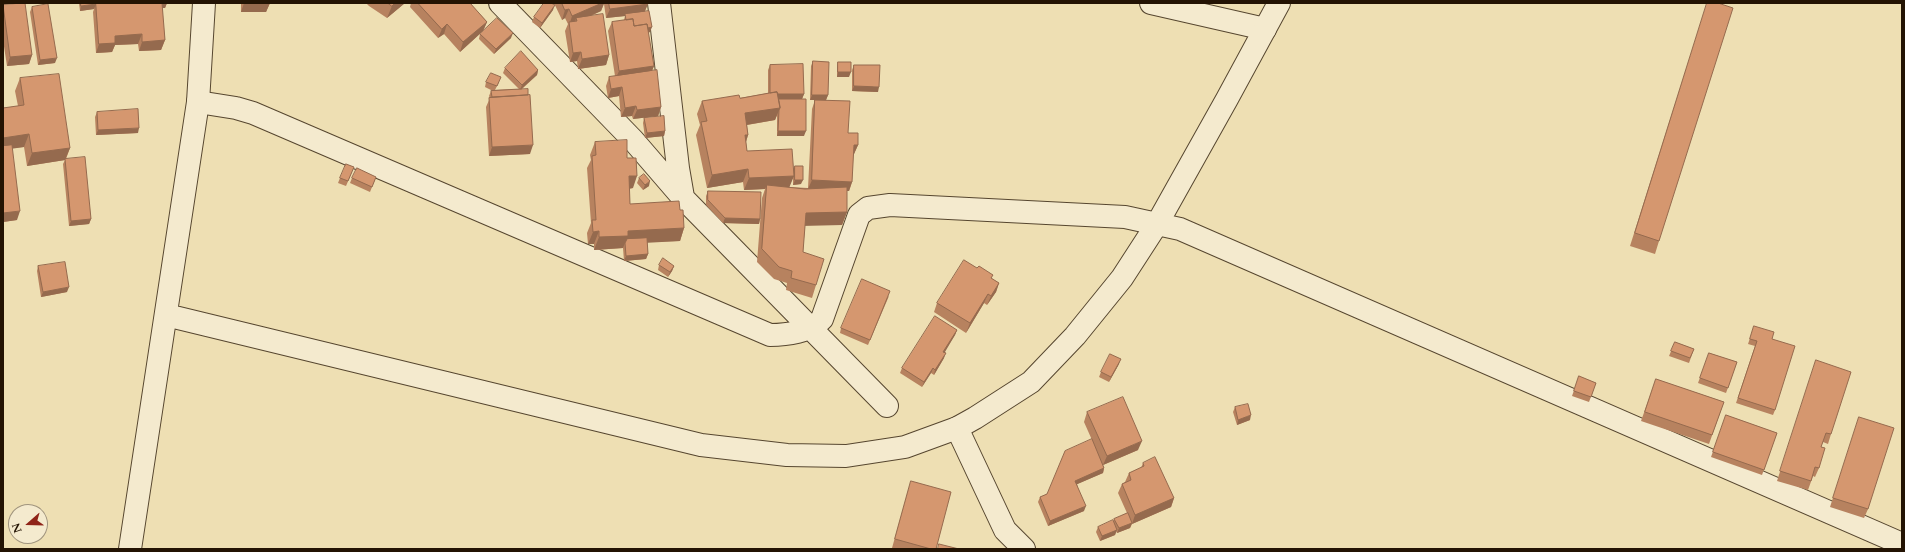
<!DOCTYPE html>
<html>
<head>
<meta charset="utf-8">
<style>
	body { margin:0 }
	#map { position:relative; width:1905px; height:552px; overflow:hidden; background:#eedfb3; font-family:Cardo,serif }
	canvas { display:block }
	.frame { position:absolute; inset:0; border:4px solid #231303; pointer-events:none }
	.north { position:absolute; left:8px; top:504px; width:40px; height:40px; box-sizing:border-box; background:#f4eace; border:1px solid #a0947d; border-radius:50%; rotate:250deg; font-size:11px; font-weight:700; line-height:16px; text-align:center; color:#231303 }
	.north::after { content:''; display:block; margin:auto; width:14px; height:18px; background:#8f2418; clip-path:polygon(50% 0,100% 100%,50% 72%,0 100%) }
</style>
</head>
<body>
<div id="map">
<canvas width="1905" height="552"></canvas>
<div class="frame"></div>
<div class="north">N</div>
</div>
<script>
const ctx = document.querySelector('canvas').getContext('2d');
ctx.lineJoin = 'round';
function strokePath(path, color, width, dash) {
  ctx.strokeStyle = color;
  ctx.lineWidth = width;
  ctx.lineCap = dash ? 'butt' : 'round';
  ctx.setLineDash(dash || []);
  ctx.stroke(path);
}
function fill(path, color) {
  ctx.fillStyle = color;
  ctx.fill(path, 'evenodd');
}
const minor = new Path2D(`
	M 500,3 L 633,140 L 683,198 L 887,406
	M 659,3 L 678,168 L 683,197
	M 1151,3 L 1265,29
	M 198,102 L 236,108 L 253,113 L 770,335 C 786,335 811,332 822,319 L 859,215 L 868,208 L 890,205 L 1125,217 L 1180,229 L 1902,544
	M 957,428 L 1005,530 L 1024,549`);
const tertiary = new Path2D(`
	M 166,315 L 701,445 L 787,455 L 846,456 L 905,447 L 957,428 L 975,418 L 1031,382 L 1075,336 L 1122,278 L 1157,224 L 1227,99 L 1279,3
	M 130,549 L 198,102 L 204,3`);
strokePath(minor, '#56462f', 24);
strokePath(tertiary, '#56462f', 24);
strokePath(minor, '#f4eace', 22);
strokePath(tertiary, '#f4eace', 22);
fill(new Path2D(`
	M 79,3 L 167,3 L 165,8 L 162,8 L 165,40 L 161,50 L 139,51 L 138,44 L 115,45 L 112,52 L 96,53 L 93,12 L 94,9 L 80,11 Z
	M 241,3 L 270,3 L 266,12 L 241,12 Z
	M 366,3 L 405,3 L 387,18 L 369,6 Z
	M 411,3 L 470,3 L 487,22 L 483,31 L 460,52 L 444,34 L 438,38 L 410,7 Z
	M 554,3 L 648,3 L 645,11 L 650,32 L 648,33 L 654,66 L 652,71 L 661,107 L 658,116 L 633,119 L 632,116 L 621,117 L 619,96 L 608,98 L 606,86 L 609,77 L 615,76 L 608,31 L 612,22 L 624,20 L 625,16 L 606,18 L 604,4 L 601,11 L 591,16 L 609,55 L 606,65 L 578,69 L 577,61 L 570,62 L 565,31 L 568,24 L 565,18 L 562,20 Z
	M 1707,3 L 1659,241 L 1655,254 L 1630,246 Z
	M 3,6 L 32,55 L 29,64 L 7,66 L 3,40 Z
	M 32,7 L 55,63 L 38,65 L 30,12 Z
	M 553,10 L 540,28 L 532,22 L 534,17 Z
	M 480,34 L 511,38 L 494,54 L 479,39 Z
	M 813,61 L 828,95 L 826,100 L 848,133 L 858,145 L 854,154 L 853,154 L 852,182 L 849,191 L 847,191 L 847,212 L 842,225 L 805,225 L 803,252 L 816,285 L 812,298 L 786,290 L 787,283 L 774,279 L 757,262 L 762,198 L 765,189 L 744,190 L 743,182 L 707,188 L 696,135 L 700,125 L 697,114 L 702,101 L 740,98 L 768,93 L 768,70 L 770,65 L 804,94 L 802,99 L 778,99 L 779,100 L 804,136 L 777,136 L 777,115 L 775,120 L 747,125 L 748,135 L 746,142 L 747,151 L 793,170 L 795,166 L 801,184 L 793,185 L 793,177 L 789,187 L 808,188 L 812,109 L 815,100 L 810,100 L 811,66 Z
	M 838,62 L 849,77 L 837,77 L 837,67 Z
	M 854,65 L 878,92 L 852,91 L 852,70 Z
	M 505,68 L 538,70 L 537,75 L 522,89 L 530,154 L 489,156 L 486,107 L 490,98 L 489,96 L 491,91 L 493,91 L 485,87 L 486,82 L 499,82 L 495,90 L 519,89 L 503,73 Z
	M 20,78 L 70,148 L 66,159 L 91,219 L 89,224 L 69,226 L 63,164 L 65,160 L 27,166 L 24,147 L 12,148 L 17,220 L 3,222 L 3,108 L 18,106 L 15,91 Z
	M 97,112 L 138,133 L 96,135 L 95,117 Z
	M 644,118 L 665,131 L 664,136 L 645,138 L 643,123 Z
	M 595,142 L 627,158 L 633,188 L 629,189 L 630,204 L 680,210 L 684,228 L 680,241 L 647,242 L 648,254 L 646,259 L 624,261 L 623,248 L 594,250 L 594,244 L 588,244 L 587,233 L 591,223 L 587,168 L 591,160 L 590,155 Z
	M 352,172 L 346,186 L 338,183 L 340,178 Z
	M 376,177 L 370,192 L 350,183 L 352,178 Z
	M 639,178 L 649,186 L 643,190 L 637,183 Z
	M 708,191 L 760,219 L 759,224 L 723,223 L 706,205 L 706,196 Z
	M 659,265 L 674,266 L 672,271 L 668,277 L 658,270 Z
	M 38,266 L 67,292 L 41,297 L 37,271 Z
	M 977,268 L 993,275 L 991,278 L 999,283 L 996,292 L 987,305 L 984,303 L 966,333 L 934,312 L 937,303 Z
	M 889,296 L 868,345 L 840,333 L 841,328 Z
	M 1754,326 L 1775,410 L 1773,415 L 1736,403 L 1755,346 L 1748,344 Z
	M 957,330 L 955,335 L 944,352 L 944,358 L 934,375 L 931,373 L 922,387 L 900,373 L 902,368 Z
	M 1675,342 L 1694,349 L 1689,363 L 1669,356 Z
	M 1709,353 L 1737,362 L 1726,393 L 1698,383 Z
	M 1816,360 L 1831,434 L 1828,444 L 1823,442 L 1821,447 L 1819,468 L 1815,477 L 1813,476 L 1808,490 L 1777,481 Z
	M 1119,364 L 1109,382 L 1099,377 L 1101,372 Z
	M 1579,376 L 1596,383 L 1589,402 L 1572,396 Z
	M 1656,379 L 1724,402 L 1709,444 L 1641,421 Z
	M 1235,407 L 1250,420 L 1237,425 L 1233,412 Z
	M 1087,412 L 1138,450 L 1103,465 L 1104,468 L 1103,473 L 1077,484 L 1084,511 L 1048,526 L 1038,502 L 1040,497 L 1047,494 L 1092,440 L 1084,422 Z
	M 1726,415 L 1777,433 L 1762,475 L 1711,457 Z
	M 1859,417 L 1868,509 L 1864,518 L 1830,507 Z
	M 1143,463 L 1174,498 L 1171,507 L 1132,524 L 1130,528 L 1117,533 L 1116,531 L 1115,535 L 1100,541 L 1096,532 L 1098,527 L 1113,522 L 1114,519 L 1127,513 L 1118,493 L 1122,484 L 1125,482 L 1129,473 L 1141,468 Z
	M 911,481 L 936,549 L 894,549 L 892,548 L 908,491 Z`), '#b7825f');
fill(new Path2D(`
	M 160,3 L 167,3 L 165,8 L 159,8 Z
	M 244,3 L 270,3 L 266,12 L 241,12 Z
	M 395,3 L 405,3 L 387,18 L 392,6 Z
	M 602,3 L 604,3 L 601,11 L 576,22 L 577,21 L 576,18 L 575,23 L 569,26 L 572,16 Z
	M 96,4 L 94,9 L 80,11 L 81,6 Z
	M 648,4 L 644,13 L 625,14 L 625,16 L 606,18 L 610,9 Z
	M 555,5 L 553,10 L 540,28 L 542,23 Z
	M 569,9 L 565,18 L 562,20 L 565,10 Z
	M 487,22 L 483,31 L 460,52 L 463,42 Z
	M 447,24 L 444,34 L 438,38 L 442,29 Z
	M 652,27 L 650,32 L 632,35 L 634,30 Z
	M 513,33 L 511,38 L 494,54 L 496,49 Z
	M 142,34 L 138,44 L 115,45 L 112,52 L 96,53 L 99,44 L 115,36 Z
	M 165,40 L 161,50 L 139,51 L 142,42 Z
	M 581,52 L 577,61 L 570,62 L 573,53 Z
	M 32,55 L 29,64 L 7,66 L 10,57 Z
	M 609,55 L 606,65 L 578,69 L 582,59 Z
	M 57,58 L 55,63 L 38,65 L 40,60 Z
	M 654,66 L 650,75 L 615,80 L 619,71 Z
	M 538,70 L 537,75 L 520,90 L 522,85 Z
	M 838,72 L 851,72 L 849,77 L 837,77 Z
	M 854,86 L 879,87 L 878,92 L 852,91 Z
	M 622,87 L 619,96 L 608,98 L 611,89 Z
	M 770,94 L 804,94 L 802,99 L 769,99 Z
	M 812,95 L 828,95 L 826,100 L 810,100 Z
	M 636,106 L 632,116 L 621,117 L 625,108 Z
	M 661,107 L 658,116 L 633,119 L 637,110 Z
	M 780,108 L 775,120 L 740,126 L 745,113 Z
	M 139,128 L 138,133 L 96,135 L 98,130 Z
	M 665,131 L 664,136 L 645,138 L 647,133 Z
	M 778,131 L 806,131 L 804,136 L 777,136 Z
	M 29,134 L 24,147 L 3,150 L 3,138 Z
	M 745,135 L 748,135 L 744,148 Z
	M 533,145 L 530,154 L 489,156 L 492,147 Z
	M 854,145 L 858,145 L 854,154 L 850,154 Z
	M 70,148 L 65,160 L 65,159 L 65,160 L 27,166 L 32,153 Z
	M 748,169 L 743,182 L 707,188 L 712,175 Z
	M 629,176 L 637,176 L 633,188 L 624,189 Z
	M 794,176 L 789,188 L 767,185 L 765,189 L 744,190 L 749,178 Z
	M 795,180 L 803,180 L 801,184 L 793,185 Z
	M 812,180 L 852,182 L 849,191 L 808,189 Z
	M 650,181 L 649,186 L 643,190 L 645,185 Z
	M 20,211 L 17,220 L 3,222 L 3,213 Z
	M 847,212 L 842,225 L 801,226 L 806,213 Z
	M 725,218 L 760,219 L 759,224 L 723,223 Z
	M 91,219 L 89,224 L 69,226 L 71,221 Z
	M 684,228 L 680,241 L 625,244 L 625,243 L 623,248 L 594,250 L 599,237 L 628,231 Z
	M 599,231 L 594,244 L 588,244 L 593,232 Z
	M 648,254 L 646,259 L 624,261 L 626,256 Z
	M 674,266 L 672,271 L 668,277 L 670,272 Z
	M 999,283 L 996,292 L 987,305 L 991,296 Z
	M 69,287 L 67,292 L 41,297 L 43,292 Z
	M 988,294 L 984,303 L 966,333 L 970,323 Z
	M 957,330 L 955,335 L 942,357 L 943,352 Z
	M 946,353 L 944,358 L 934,375 L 935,370 Z
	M 1121,359 L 1119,364 L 1109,382 L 1111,377 Z
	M 933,368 L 931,373 L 922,387 L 924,382 Z
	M 1251,415 L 1250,420 L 1237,425 L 1238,420 Z
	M 1142,441 L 1138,450 L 1103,465 L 1107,456 Z
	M 1104,468 L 1103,473 L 1073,486 L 1075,481 Z
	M 1174,498 L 1171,507 L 1132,524 L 1135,515 Z
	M 1086,506 L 1084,511 L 1048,526 L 1050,521 Z
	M 1132,523 L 1130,528 L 1117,533 L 1119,528 Z
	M 1117,530 L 1115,535 L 1100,541 L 1102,536 Z`), '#956a4e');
const building = new Path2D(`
	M 22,3 L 25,3 L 32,55 L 10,57 L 3,5 Z
	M 81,3 L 96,3 L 96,4 L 81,6 Z
	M 96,3 L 162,3 L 165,40 L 142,42 L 142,34 L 115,36 L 115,43 L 99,44 Z
	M 388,3 L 395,3 L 392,6 Z
	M 418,3 L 470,3 L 487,22 L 463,42 L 447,24 L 442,29 Z
	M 544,3 L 551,3 L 555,5 L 542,23 L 534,17 Z
	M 562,3 L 602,3 L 572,16 L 569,9 L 565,10 Z
	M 609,3 L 648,3 L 648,4 L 610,9 Z
	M 1707,3 L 1718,3 L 1733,8 L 1659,241 L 1635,233 Z
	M 48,4 L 57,58 L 40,60 L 32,7 Z
	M 649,11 L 652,27 L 648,28 L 647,24 L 634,26 L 633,19 L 626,20 L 625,14 Z
	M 603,14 L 609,55 L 582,59 L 581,52 L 573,53 L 569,22 L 577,21 L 576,18 Z
	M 497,18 L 513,33 L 496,49 L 480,34 Z
	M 633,19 L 634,26 L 647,24 L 654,66 L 619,71 L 612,22 Z
	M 521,51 L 538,70 L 522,85 L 505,68 Z
	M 813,61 L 829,62 L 828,95 L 812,95 Z
	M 838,62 L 851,62 L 851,72 L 838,72 Z
	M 803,64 L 804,94 L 778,94 L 777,92 L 770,93 L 770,65 Z
	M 854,65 L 880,65 L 879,87 L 854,86 Z
	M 657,70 L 661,107 L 637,110 L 636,106 L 625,108 L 622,87 L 611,89 L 609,77 Z
	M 491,73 L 501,77 L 497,86 L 486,82 Z
	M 59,74 L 70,148 L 32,153 L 29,134 L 3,138 L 3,108 L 24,105 L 20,78 Z
	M 528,89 L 528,95 L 492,97 L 491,91 Z
	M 777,92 L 780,108 L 745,113 L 748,135 L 745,135 L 747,151 L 792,149 L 794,176 L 749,178 L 748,169 L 712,175 L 701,122 L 707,121 L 702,101 L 739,95 L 740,98 Z
	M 530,95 L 533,145 L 492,147 L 489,98 Z
	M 779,99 L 806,99 L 806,131 L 778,131 L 779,110 L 780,108 Z
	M 815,100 L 850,101 L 848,133 L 858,133 L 858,145 L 854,145 L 852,182 L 812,180 Z
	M 138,109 L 139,128 L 98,130 L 97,112 Z
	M 664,116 L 665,131 L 647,133 L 644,118 Z
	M 627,140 L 627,158 L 636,158 L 637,176 L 629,176 L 630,204 L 679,201 L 680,210 L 683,210 L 684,228 L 628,231 L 628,236 L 599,237 L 599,231 L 593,232 L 592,220 L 596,220 L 592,156 L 596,155 L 595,142 Z
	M 12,145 L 20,211 L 3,213 L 3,146 Z
	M 85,157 L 91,219 L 71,221 L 65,159 Z
	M 346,164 L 354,167 L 348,181 L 340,178 Z
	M 795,166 L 803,166 L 803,180 L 795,180 Z
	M 357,168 L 376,177 L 372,187 L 352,178 Z
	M 644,174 L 650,181 L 645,185 L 639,178 Z
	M 767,185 L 805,189 L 847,187 L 847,212 L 806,213 L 803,252 L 824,259 L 816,285 L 791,278 L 792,271 L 779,267 L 762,249 Z
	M 708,191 L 761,192 L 760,219 L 725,218 L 708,200 Z
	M 647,238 L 648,254 L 626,256 L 625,243 L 627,239 Z
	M 663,258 L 674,266 L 670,272 L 659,265 Z
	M 964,260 L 977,268 L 979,266 L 993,275 L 991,278 L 999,283 L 991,296 L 988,294 L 970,323 L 937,303 Z
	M 65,262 L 69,287 L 43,292 L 38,266 Z
	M 862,279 L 890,291 L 870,340 L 841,328 Z
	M 935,316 L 957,330 L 943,352 L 946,353 L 935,370 L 933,368 L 924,382 L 902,368 Z
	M 1754,326 L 1774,332 L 1772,339 L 1795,346 L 1775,410 L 1738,398 L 1757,341 L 1750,339 Z
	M 1675,342 L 1694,349 L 1690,358 L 1671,351 Z
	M 1709,353 L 1737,362 L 1728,388 L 1700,378 Z
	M 1110,354 L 1121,359 L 1111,377 L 1101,372 Z
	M 1816,360 L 1851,372 L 1831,434 L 1826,433 L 1821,447 L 1825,448 L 1819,468 L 1815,467 L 1811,481 L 1780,471 Z
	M 1579,376 L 1596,383 L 1591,397 L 1574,391 Z
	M 1656,379 L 1724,402 L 1712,435 L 1645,412 Z
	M 1123,397 L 1142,441 L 1107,456 L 1087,412 Z
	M 1248,404 L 1251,415 L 1238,420 L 1235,407 Z
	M 1726,415 L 1777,433 L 1764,470 L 1713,452 Z
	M 1859,417 L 1894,428 L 1868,509 L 1833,498 Z
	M 1092,439 L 1104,468 L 1075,481 L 1086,506 L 1050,521 L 1040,497 L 1047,494 L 1065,451 Z
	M 1155,457 L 1174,498 L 1135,515 L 1122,484 L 1131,480 L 1129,473 L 1144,466 L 1143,463 Z
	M 911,481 L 951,492 L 936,549 L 931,549 L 895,539 Z
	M 1128,513 L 1132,523 L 1119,528 L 1114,519 Z
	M 1113,520 L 1117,530 L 1102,536 L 1098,527 Z
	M 939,544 L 959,549 L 938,549 Z`);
fill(building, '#d5976f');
strokePath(building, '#956a4e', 1);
</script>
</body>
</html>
